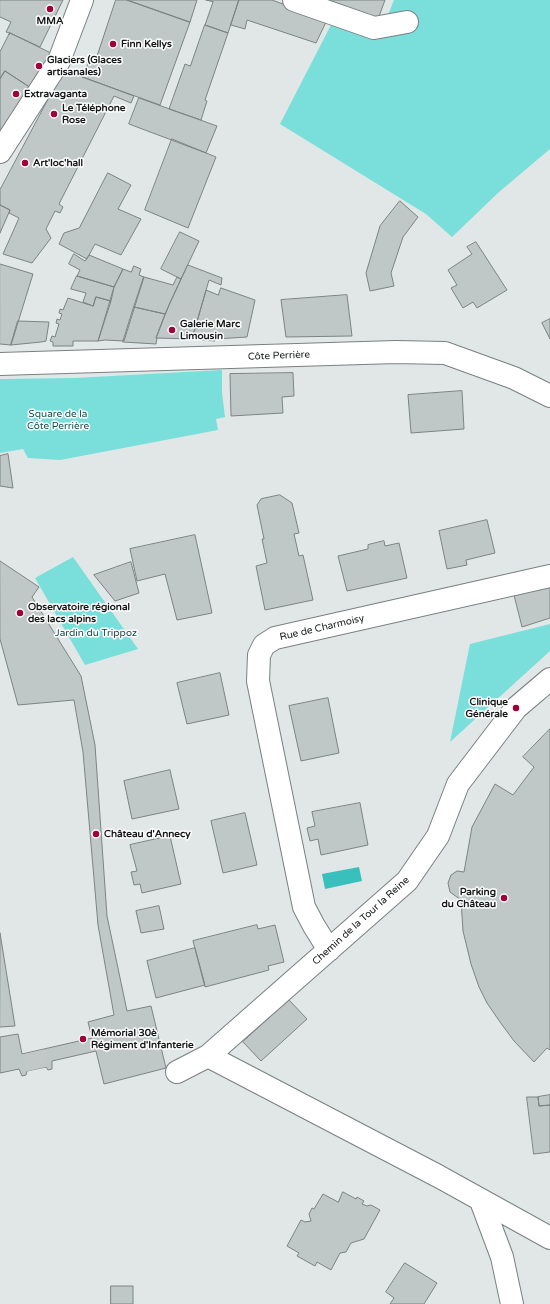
<!DOCTYPE html>
<html>
<head>
<meta charset="utf-8">
<style>
	body { margin:0 }
	canvas { display:block; background:#e0e7e6 }
</style>
</head>
<body>
<canvas width="550" height="1304"></canvas>
<script>
const ctx = document.querySelector('canvas').getContext('2d');
ctx.lineJoin = 'round';
function fill(path, color) {
  ctx.fillStyle = color;
  ctx.fill(path, 'evenodd');
}
function strokePath(path, color, width, dash) {
  ctx.strokeStyle = color;
  ctx.lineWidth = width;
  ctx.lineCap = dash ? 'butt' : 'round';
  ctx.setLineDash(dash || []);
  ctx.stroke(path);
}
function write(font, color, halo, rows, align = 'center') {
  ctx.font = font + ' "Varela Round",sans-serif';
  ctx.lineWidth = 3;
  ctx.setLineDash([]);
  ctx.textBaseline = 'middle';
  ctx.strokeStyle = halo;
  ctx.fillStyle = color;
  for (const [text, x, y, turn = 0] of rows) {
    ctx.save();
    ctx.translate(x, y);
    ctx.rotate((+turn || 0) * Math.PI / 180);
    ctx.textAlign = isNaN(turn) ? turn : align;
    if (halo) ctx.strokeText(text, 0, 0);
    ctx.fillText(text, 0, 0);
    ctx.restore();
  }
}
fill(new Path2D(`
	M 394,0 L 550,0 L 550,149 L 499,192 L 452,237 L 426,214 L 280,124 L 332,23 L 378,40 Z
	M 222,370 L 222,393 L 225,417 L 216,419 L 218,430 L 60,460 L 28,458 L 23,449 L 0,453 L 0,379 L 75,378 Z
	M 73,557 L 138,649 L 85,665 L 35,578 Z
	M 550,624 L 550,651 L 450,742 L 470,644 Z`), '#7adedb');
fill(new Path2D(`
	M 359,867 L 362,881 L 325,889 L 322,874 Z`), '#39c0bd');
const building = new Path2D(`
	M 0,0 L 63,0 L 40,47 L 10,33 L 9,35 L 10,33 L 6,32 L 11,22 L 0,17 Z
	M 116,0 L 127,0 L 190,22 L 160,105 L 82,77 L 90,59 L 95,61 Z
	M 127,0 L 197,0 L 190,22 Z
	M 206,0 L 239,0 L 228,33 L 205,25 L 213,2 Z
	M 239,0 L 272,0 L 327,20 L 316,43 L 247,20 L 245,29 L 231,25 Z
	M 323,0 L 385,0 L 377,22 Z
	M 205,25 L 228,33 L 205,100 L 207,101 L 201,120 L 169,109 L 185,64 L 190,66 Z
	M 10,33 L 53,54 L 31,88 L 5,71 L 0,79 L 0,52 Z
	M 64,70 L 134,96 L 131,103 L 114,96 L 59,204 L 63,207 L 60,213 L 55,211 L 46,229 L 51,238 L 32,263 L 3,254 L 19,218 L 9,213 L 10,210 L 0,205 L 0,190 Z
	M 5,71 L 31,88 L 0,137 L 0,79 Z
	M 139,98 L 217,126 L 206,153 L 129,124 Z
	M 172,139 L 216,157 L 188,228 L 145,210 Z
	M 108,173 L 131,185 L 118,209 L 141,219 L 121,255 L 95,244 L 87,259 L 59,244 L 64,233 L 79,228 Z
	M 400,201 L 418,217 L 403,237 L 391,273 L 394,286 L 370,291 L 366,273 L 380,226 Z
	M 0,205 L 10,210 L 0,233 Z
	M 180,232 L 199,241 L 181,279 L 161,269 Z
	M 476,242 L 507,290 L 477,308 L 473,302 L 463,308 L 451,288 L 457,285 L 448,270 L 472,254 L 467,247 Z
	M 74,254 L 85,261 L 89,255 L 123,269 L 114,287 L 77,276 L 80,270 L 69,264 Z
	M 0,264 L 33,274 L 11,345 L 0,344 Z
	M 188,265 L 222,278 L 221,285 L 209,280 L 192,339 L 156,338 L 169,305 Z
	M 134,266 L 141,269 L 139,275 L 144,277 L 124,341 L 105,340 L 98,341 L 114,287 L 123,269 L 131,272 Z
	M 77,276 L 114,287 L 111,301 L 96,297 L 93,306 L 83,302 L 86,293 L 71,289 Z
	M 144,277 L 173,285 L 177,277 L 181,279 L 165,314 L 134,307 Z
	M 221,288 L 255,300 L 247,337 L 215,339 L 215,341 L 192,339 L 206,290 L 218,295 Z
	M 347,295 L 352,336 L 286,337 L 281,300 Z
	M 96,297 L 111,301 L 98,341 L 73,341 L 73,346 L 53,346 L 53,342 L 50,341 L 52,336 L 55,337 L 59,324 L 56,323 L 57,319 L 60,320 L 62,314 L 59,313 L 60,309 L 63,310 L 68,298 L 93,306 Z
	M 134,307 L 165,314 L 156,338 L 157,338 L 156,344 L 123,342 Z
	M 550,319 L 550,339 L 542,323 Z
	M 18,321 L 49,322 L 46,341 L 41,342 L 11,345 Z
	M 293,373 L 294,396 L 282,397 L 283,413 L 231,416 L 230,374 Z
	M 462,391 L 464,429 L 411,433 L 408,395 Z
	M 8,454 L 13,488 L 0,486 L 0,456 Z
	M 280,495 L 292,503 L 299,533 L 294,534 L 299,556 L 303,555 L 313,600 L 265,610 L 256,566 L 267,563 L 262,539 L 264,539 L 257,505 L 261,499 Z
	M 487,520 L 495,553 L 466,560 L 467,565 L 447,569 L 439,531 Z
	M 195,535 L 212,613 L 177,620 L 165,574 L 137,581 L 130,549 Z
	M 384,541 L 385,546 L 399,543 L 407,578 L 347,591 L 338,556 L 368,549 L 368,545 Z
	M 0,561 L 39,587 L 32,597 L 81,676 L 95,745 L 107,916 L 127,1011 L 151,1006 L 166,1068 L 104,1084 L 96,1051 L 52,1061 L 52,1069 L 48,1070 L 46,1067 L 27,1071 L 26,1075 L 22,1076 L 19,1069 L 0,1073 L 0,1037 L 18,1034 L 22,1054 L 92,1038 L 88,1022 L 114,1015 L 98,925 L 83,752 L 74,700 L 18,705 L 0,639 Z
	M 131,562 L 139,593 L 115,601 L 94,575 Z
	M 550,586 L 550,618 L 522,627 L 514,595 Z
	M 220,673 L 229,715 L 187,724 L 177,683 Z
	M 328,698 L 339,753 L 301,761 L 289,706 Z
	M 550,729 L 550,1050 L 547,1048 L 534,1062 L 514,1041 L 500,1022 L 487,1003 L 479,987 L 471,964 L 463,931 L 461,900 L 450,892 L 448,883 L 451,875 L 457,871 L 464,872 L 472,827 L 495,784 L 513,795 L 534,767 L 523,757 Z
	M 170,770 L 179,809 L 132,819 L 124,781 Z
	M 360,803 L 368,845 L 321,855 L 318,839 L 310,841 L 307,828 L 315,826 L 312,812 Z
	M 245,813 L 257,865 L 223,873 L 211,821 Z
	M 170,836 L 181,884 L 142,893 L 140,884 L 134,885 L 131,872 L 137,871 L 130,845 Z
	M 159,906 L 164,929 L 141,933 L 136,911 Z
	M 257,925 L 258,929 L 275,925 L 284,962 L 268,966 L 269,970 L 205,987 L 193,941 Z
	M 0,933 L 15,1026 L 0,1027 Z
	M 195,948 L 205,985 L 156,998 L 147,961 Z
	M 289,1000 L 307,1019 L 261,1061 L 243,1042 Z
	M 550,1095 L 550,1105 L 539,1106 L 538,1097 Z
	M 527,1097 L 538,1097 L 539,1106 L 550,1105 L 550,1152 L 534,1154 Z
	M 343,1192 L 356,1199 L 357,1197 L 364,1201 L 362,1204 L 367,1206 L 371,1205 L 380,1210 L 364,1239 L 351,1243 L 346,1252 L 340,1253 L 331,1270 L 317,1262 L 315,1266 L 297,1256 L 299,1253 L 287,1246 L 301,1220 L 305,1222 L 311,1221 L 309,1214 L 312,1208 L 314,1209 L 323,1194 L 338,1202 Z
	M 405,1263 L 437,1283 L 424,1304 L 390,1304 L 394,1298 L 386,1292 Z
	M 111,1286 L 133,1286 L 133,1304 L 111,1304 Z`);
fill(building, '#c0c7c7');
strokePath(building, '#7d8383', 1);
strokePath(new Path2D(`
	M 33,1052 L 37,1069`), '#c2c8c7', 22, [22, 11]);
const minor = new Path2D(`
	M 294,0 L 374,28 L 407,22
	M 0,152 L 59,61 L 82,0
	M 0,364 L 396,352 L 445,353 L 514,378 L 550,396
	M 329,950 L 314,926 L 304,907 L 258,681 L 259,655 L 264,645 L 275,638 L 550,576
	M 208,1056 L 438,1176 L 550,1238
	M 177,1072 L 208,1056 L 407,881 L 438,836 L 458,784 L 516,708 L 550,679
	M 481,1201 L 502,1257 L 512,1304`);
strokePath(minor, '#7a8080', 24);
strokePath(minor, '#fff', 22);
for (const [x, y, r, color] of [
	[50,9,4,"#a10139"],
	[113,44,4,"#a10139"],
	[39,66,4,"#a10139"],
	[16,94,4,"#a10139"],
	[54,114,4,"#a10139"],
	[25,163,4,"#a10139"],
	[172,330,4,"#a10139"],
	[20,613,4,"#a10139"],
	[516,708,4,"#a10139"],
	[96,834,4,"#a10139"],
	[504,898,4,"#a10139"],
	[83,1039,4,"#a10139"]
]) {
  const dot = new Path2D();
  dot.arc(x, y, r, 0, 2 * Math.PI);
  ctx.fillStyle = color;
  ctx.fill(dot);
  strokePath(dot, '#fff', 1.5);
}
write('bold 10px', '#151818', '#fff', [
	["MMA",50,21,"center"],
	["Finn Kellys",121,44],
	["Glaciers (Glaces",47,60],
	["artisanales)",47,72],
	["Extravaganta",24,94],
	["Le Téléphone",62,108],
	["Rose",62,120],
	["Art'loc'hall",33,163],
	["Galerie Marc",180,324],
	["Limousin",180,336],
	["Observatoire régional",28,607],
	["des lacs alpins",28,619],
	["Clinique",508,702,"right"],
	["Générale",508,714,"right"],
	["Château d'Annecy",104,834],
	["Parking",496,892,"right"],
	["du Château",496,904,"right"],
	["Mémorial 30è",91,1033],
	["Régiment d'Infanterie",91,1045]
], 'left');
write('10px', '#151818', '#fff', [
	["Côte Perrière",279,356,-2],
	["Rue de Charmoisy",322,628,-13],
	["Chemin de la Tour la Reine",361,921,-42]
]);
write('10px', '#124b4a', '#fff', [
	["Square de la",58,414],
	["Côte Perrière",58,426],
	["Jardin du Trippoz",96,633]
]);
</script>
</body>
</html>
